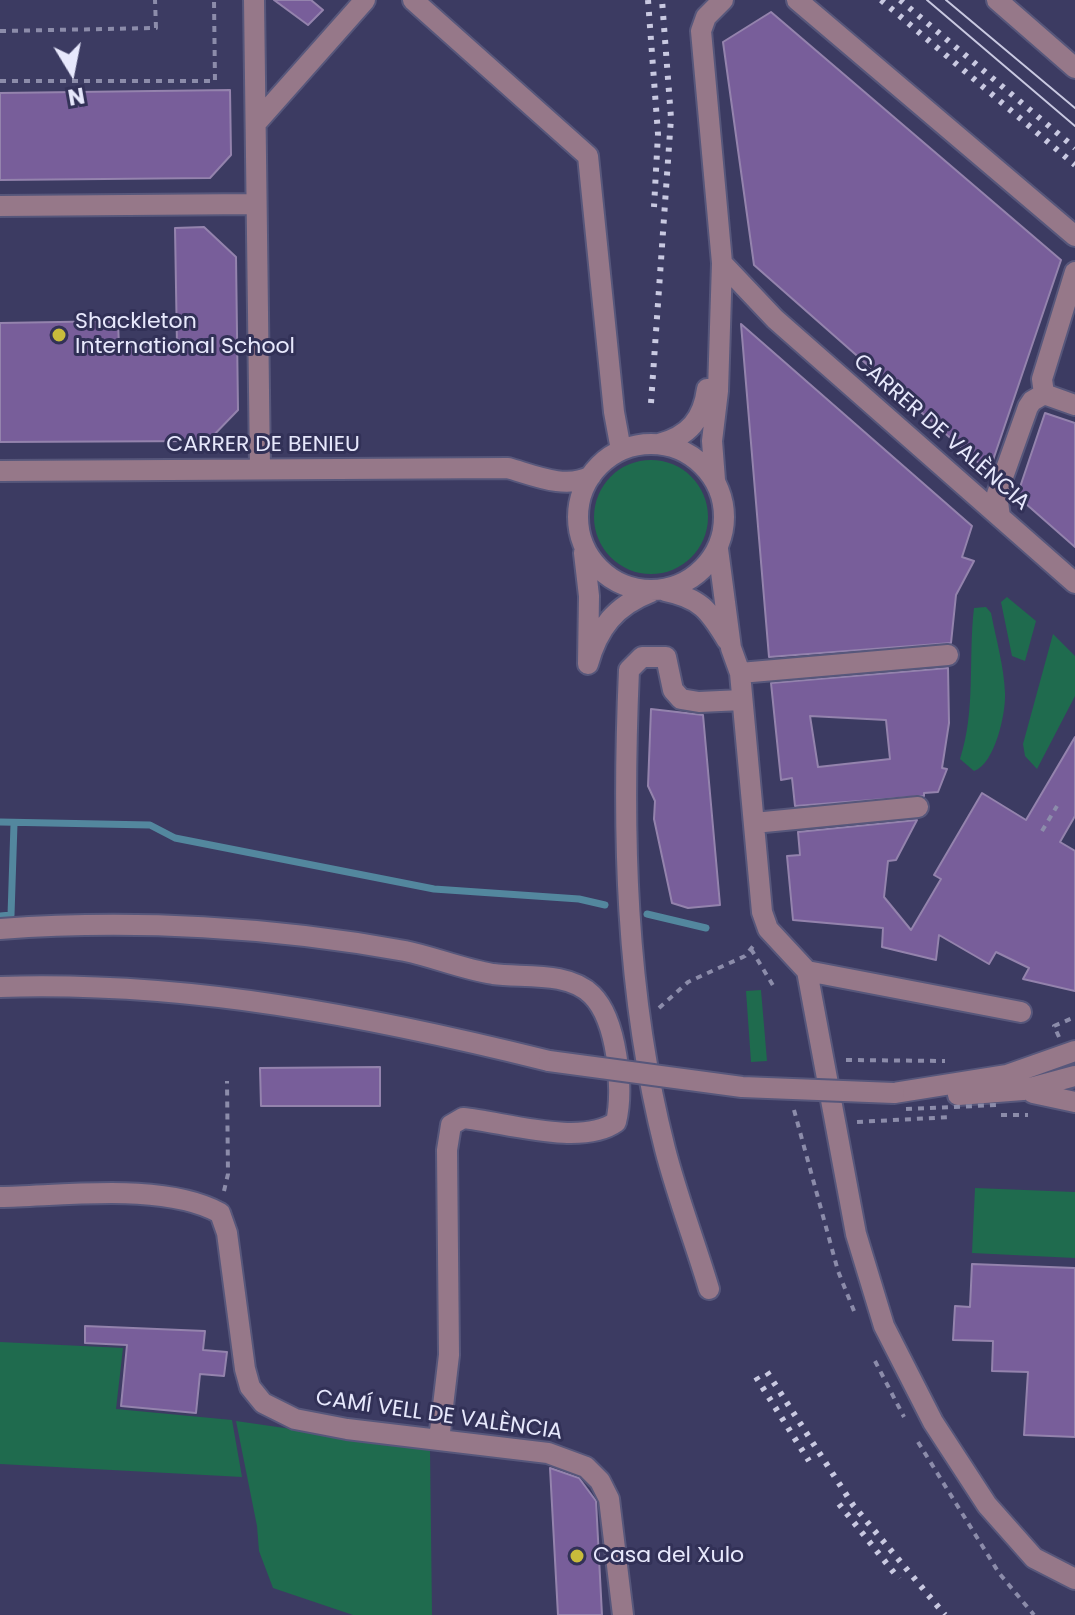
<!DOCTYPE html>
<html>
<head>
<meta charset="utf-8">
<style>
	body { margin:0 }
	#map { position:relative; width:1075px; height:1615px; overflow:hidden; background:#3c3b62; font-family:Poppins,sans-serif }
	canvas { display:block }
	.north { position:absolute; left:32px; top:32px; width:80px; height:80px; -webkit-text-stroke:6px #323157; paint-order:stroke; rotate:170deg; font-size:22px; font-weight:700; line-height:32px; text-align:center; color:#e7e8fc }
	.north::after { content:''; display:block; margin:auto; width:28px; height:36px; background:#e7e8fc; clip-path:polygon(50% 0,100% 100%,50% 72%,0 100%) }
</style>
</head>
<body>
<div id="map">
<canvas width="1075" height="1615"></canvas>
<div class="north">N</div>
</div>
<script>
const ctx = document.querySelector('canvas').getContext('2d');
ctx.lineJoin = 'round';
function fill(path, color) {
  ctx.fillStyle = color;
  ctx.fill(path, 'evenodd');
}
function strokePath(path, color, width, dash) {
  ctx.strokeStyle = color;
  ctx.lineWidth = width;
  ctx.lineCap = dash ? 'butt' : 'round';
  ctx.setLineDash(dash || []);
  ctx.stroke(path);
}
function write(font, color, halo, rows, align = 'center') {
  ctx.font = font + ' Poppins,sans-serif';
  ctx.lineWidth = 6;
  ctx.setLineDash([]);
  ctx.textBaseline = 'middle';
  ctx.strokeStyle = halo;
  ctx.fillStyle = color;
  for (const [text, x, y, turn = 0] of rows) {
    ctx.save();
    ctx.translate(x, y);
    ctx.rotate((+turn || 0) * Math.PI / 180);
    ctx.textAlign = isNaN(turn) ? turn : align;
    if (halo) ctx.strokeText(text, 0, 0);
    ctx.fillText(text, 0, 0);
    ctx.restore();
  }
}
fill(new Path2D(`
	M594 517a57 57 0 1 1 114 0a57 57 0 1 1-114 0Z
	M 1007,597 L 1036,621 L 1025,661 L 1012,656 L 1001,602 Z
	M 986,607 L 991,613 C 996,639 1004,666 1005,693 C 1006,713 995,764 974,771 L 960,759 C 976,710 968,659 974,608 Z
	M 1053,634 L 1075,656 L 1075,696 L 1037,769 L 1025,756 L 1023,744 Z
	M 761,990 L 767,1061 L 751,1062 L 746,991 Z
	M 975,1188 L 1075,1192 L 1075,1258 L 972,1253 Z
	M 0,1342 L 123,1348 L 116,1409 L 232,1420 L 242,1477 L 0,1464 Z
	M 236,1421 L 430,1449 L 432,1615 L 353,1615 L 273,1588 L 259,1551 L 257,1526 Z`), '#1f6b4e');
strokePath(new Path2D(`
	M 0,822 L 150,825 L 175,838 L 434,889 L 579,899 L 605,905
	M 647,914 L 706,928
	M 0,916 L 11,915 L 14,824`), '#53879e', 7);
const building = new Path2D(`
	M 274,0 L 311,0 L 323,10 L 308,25 Z
	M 771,12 L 1061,260 L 989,472 L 754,265 L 723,42 Z
	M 230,90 L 231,155 L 210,178 L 0,180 L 0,93 Z
	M 204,227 L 236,257 L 238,410 L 208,441 L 0,442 L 0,323 L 118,321 L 119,347 L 177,346 L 175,228 Z
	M 741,324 L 972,526 L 962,557 L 974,561 L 956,595 L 951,643 L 769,657 Z
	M 1045,413 L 1075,423 L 1075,547 L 1017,496 Z
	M 948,668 L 949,723 L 942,768 L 947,769 L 938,792 L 924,793 L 924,796 L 795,806 L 792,778 L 781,780 L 771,683 ZM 810,716 L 886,720 L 890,759 L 818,767 Z
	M 651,709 L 703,715 L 720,905 L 688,908 L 672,903 L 654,819 L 655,801 L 648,786 Z
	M 1075,737 L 1075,816 L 1060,842 L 1075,851 L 1075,991 L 1023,979 L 1029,968 L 996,952 L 989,964 L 939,935 L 936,960 L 882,947 L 883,928 L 793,920 L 787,856 L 800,855 L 798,832 L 917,820 L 896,860 L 888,861 L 884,897 L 911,930 L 941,879 L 934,875 L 982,793 L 1026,820 Z
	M 380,1067 L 380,1106 L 261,1106 L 260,1068 Z
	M 972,1264 L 1075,1268 L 1075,1437 L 1024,1435 L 1028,1372 L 992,1371 L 993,1341 L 953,1340 L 955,1306 L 970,1307 Z
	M 85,1326 L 205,1331 L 203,1350 L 227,1352 L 224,1376 L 200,1374 L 196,1413 L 121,1406 L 127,1345 L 85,1343 Z
	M 550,1468 L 579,1478 L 596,1501 L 602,1615 L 558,1615 Z`);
fill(building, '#785e9a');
strokePath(building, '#9483ad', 2);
const minor = new Path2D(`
	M 254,0 L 260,468
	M 413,0 L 588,156 L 614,412 L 621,450
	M 797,0 L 1075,236
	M 997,0 L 1075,68
	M 256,123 L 365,0
	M 0,206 L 256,204
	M 722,263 L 775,319 L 1075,583
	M 1044,394 L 1042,379 L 1075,272
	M 1044,394 L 1075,405
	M578 517a73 73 0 1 1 146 0a73 73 0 1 1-146 0Z
	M 659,444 C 689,436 703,419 707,389
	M 0,471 L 508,468 C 533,475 566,490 591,476
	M 715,480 L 712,441 L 718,391 L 722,263 L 701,31 L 706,17 L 723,0
	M 1000,517 L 997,494 L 1028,407 L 1032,401 L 1044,394
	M 718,549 L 731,648 L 740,673 L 762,912 L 768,929 L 807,971 L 856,1234 L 884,1326 L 933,1422 L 987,1505 L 1034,1558 L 1075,1579
	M 584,553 L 589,596 L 588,664 C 598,628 615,606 651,592
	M 665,591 C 700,598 709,610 727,640
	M 740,673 L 948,655
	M 754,823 L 918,807
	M 0,929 C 133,919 274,927 405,951 C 434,957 462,969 493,974 C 523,978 568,971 592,995 C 617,1020 624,1089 616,1122 C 581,1147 504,1122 463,1118 L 451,1125 L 447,1150 L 449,1355 L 439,1440
	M 807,971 L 1021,1012
	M 0,987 C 187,981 368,1016 549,1061
	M 894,1093 L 1007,1075 L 1075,1051
	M 1033,1093 L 1075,1102
	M 958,1095 L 1023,1090 L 1075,1076
	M 0,1197 C 64,1196 164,1182 220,1213 L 227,1233 L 245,1369 L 250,1387 L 263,1403 L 295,1419 L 347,1429 L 548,1453 L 586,1467 L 600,1481 L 609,1499 L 623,1615
	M 709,1289 C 695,1242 677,1196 665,1149 C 625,992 622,831 629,670 L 642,657 L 666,657 L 673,690 L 681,699 L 699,702 L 742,700`);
strokePath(minor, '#57577b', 24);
strokePath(new Path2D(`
	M 0,31 L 156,28 L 155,0
	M 0,81 L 215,81 L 214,0
	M 1042,831 L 1057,806
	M 751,949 L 774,987
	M 659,1008 L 688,982 L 745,956 L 754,945
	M 1059,1037 L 1054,1026 L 1075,1017
	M 846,1060 L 945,1061
	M 794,1110 L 838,1271 L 856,1316
	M 1001,1115 L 1028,1115
	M 857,1122 L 952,1117
	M 224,1191 L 228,1174 L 227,1081
	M 875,1361 L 904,1417
	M 918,1442 L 999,1573 L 1034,1615`), '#8c8caa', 4, [6, 6]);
strokePath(minor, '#967889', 20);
strokePath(new Path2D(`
	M 927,0 L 1075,126
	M 946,0 L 1075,108`), '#c9c9e1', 2);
strokePath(new Path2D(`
	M 648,0 L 658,134 L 654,207
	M 881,0 L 1075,165
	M 900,0 L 1075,148
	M 651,403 L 671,118 L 662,0
	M 767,1372 L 853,1505 L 945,1615
	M 756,1377 L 809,1461
	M 839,1504 L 899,1579`), '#c9c9e1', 6, [4, 8]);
const minorBridge = new Path2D(`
	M 549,1061 L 742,1087 L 894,1093`);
strokePath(minorBridge, '#57577b', 24, []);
strokePath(new Path2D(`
	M 906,1109 L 998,1105`), '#8c8caa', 4, [6, 6]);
strokePath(minorBridge, '#967889', 20);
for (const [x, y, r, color] of [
	[59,335,8,"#c8bb3b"],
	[577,1556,8,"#c8bb3b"]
]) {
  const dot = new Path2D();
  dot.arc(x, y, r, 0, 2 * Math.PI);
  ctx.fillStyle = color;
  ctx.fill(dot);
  strokePath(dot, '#323157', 3);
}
write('22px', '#e7e8fc', '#323157', [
	["Shackleton",75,322],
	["International School",75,347],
	["Casa del Xulo",593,1556]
], 'left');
write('22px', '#e7e8fc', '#323157', [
	["CARRER DE VALÈNCIA",941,433,41],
	["CARRER DE BENIEU",263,445],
	["CAMÍ VELL DE VALÈNCIA",439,1416,8]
]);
</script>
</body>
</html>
